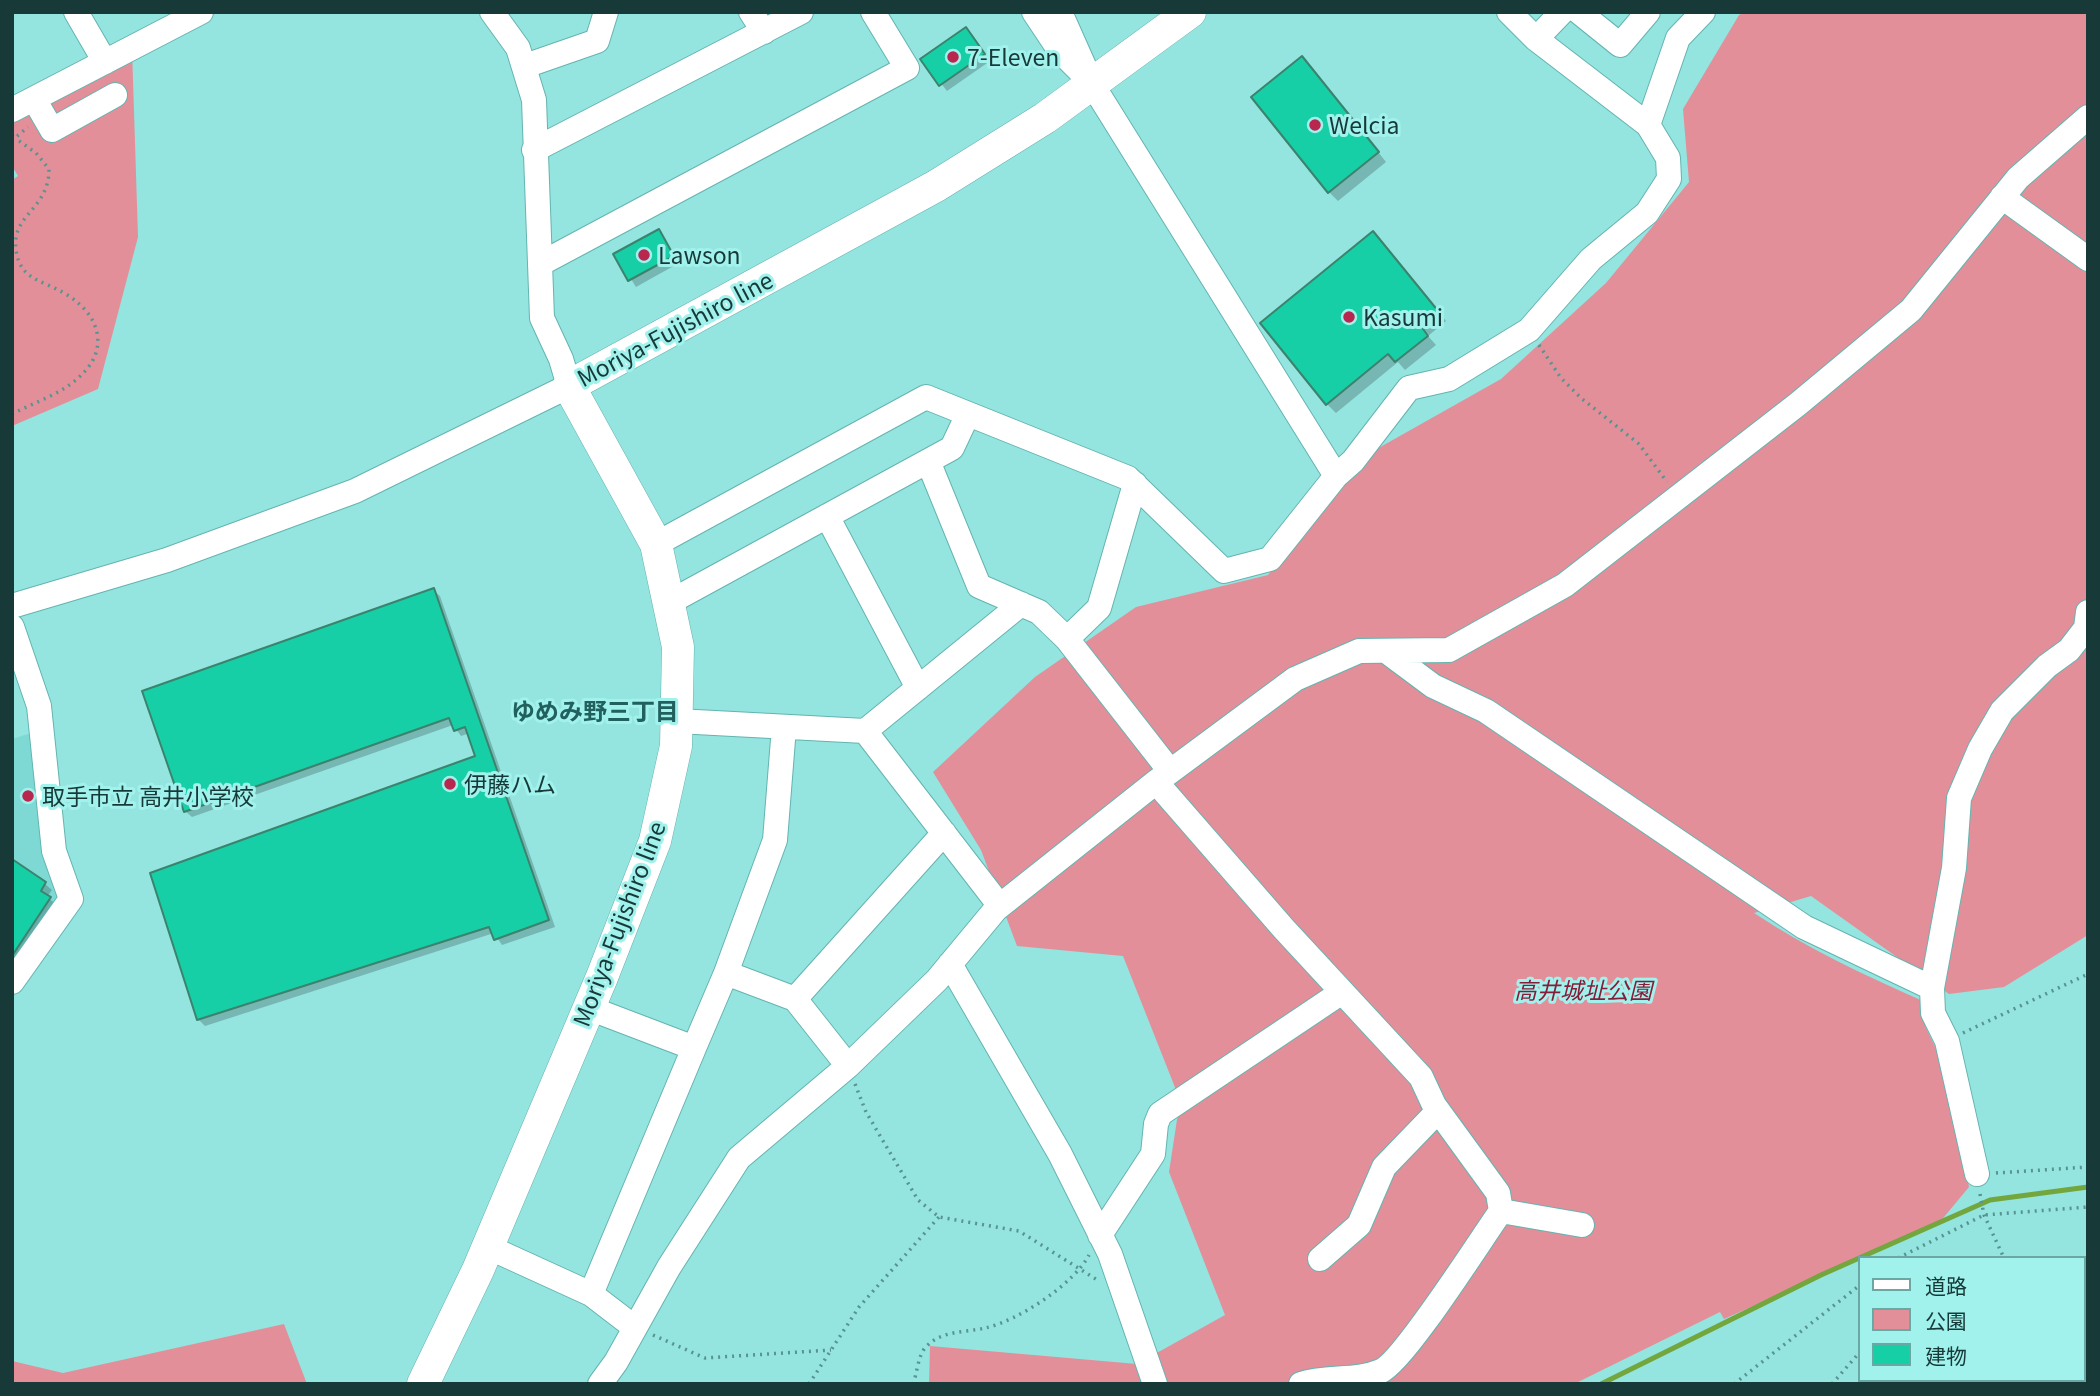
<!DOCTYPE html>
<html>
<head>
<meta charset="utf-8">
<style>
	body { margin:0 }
	#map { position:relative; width:2100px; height:1396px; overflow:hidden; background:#94e4e0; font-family:Georgia,"Noto Sans JP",serif }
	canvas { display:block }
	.frame { position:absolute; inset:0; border:14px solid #173937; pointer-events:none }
	.legend { position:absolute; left:1858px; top:1256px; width:228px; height:126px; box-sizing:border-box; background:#a1f2ed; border:2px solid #6aa8a4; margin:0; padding:9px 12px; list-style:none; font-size:21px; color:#173937 }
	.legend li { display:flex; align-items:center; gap:14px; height:35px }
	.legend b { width:35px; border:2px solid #6aa8a4 }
</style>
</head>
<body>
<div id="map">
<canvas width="2100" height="1396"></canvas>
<div class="frame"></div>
<ul class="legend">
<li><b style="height:9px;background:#fff"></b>道路</li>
<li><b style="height:19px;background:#e28f9a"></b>公園</li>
<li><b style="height:19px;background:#16cfa6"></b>建物</li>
</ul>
</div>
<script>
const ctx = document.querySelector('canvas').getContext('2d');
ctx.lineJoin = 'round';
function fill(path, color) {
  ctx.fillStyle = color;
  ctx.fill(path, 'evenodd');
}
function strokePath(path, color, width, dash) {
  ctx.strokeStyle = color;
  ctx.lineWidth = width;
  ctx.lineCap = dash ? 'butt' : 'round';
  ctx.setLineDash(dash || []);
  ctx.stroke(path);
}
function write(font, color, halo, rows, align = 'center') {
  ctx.font = font + ' Georgia,"Noto Sans JP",serif';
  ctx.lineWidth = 6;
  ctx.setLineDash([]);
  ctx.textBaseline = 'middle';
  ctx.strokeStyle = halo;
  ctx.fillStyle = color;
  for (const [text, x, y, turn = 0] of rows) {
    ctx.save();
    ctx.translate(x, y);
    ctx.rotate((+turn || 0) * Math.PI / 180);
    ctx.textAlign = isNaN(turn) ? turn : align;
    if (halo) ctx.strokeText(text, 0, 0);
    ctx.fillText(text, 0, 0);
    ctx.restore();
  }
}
fill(new Path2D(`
	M 41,730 L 65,897 L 12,974 L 12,739 Z`), '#7ed9d4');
fill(new Path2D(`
	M 1745,12 L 2088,12 L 2088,935 L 2004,987 L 1949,994 L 1811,896 L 1754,913 C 1808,949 1864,975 1923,1001 L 1925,1026 L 1939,1055 L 1969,1187 L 1939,1223 L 1724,1319 L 1720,1312 L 1574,1384 L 929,1384 L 930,1346 L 1137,1364 L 1225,1315 L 1169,1172 L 1180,1100 L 1123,956 L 1017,946 L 981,850 L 933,772 L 1035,677 L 1136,607 L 1268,575 L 1359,459 L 1501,379 L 1606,283 L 1689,182 L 1683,109 L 1739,15 Z
	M 132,49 L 138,237 L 98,389 L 12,426 L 12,180 L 18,176 L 12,166 L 12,110 Z
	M 284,1324 L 307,1384 L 12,1384 L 12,1361 L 63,1373 Z`), '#e28f9a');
fill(new Path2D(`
	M 966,29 L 990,61 L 947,91 L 923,60 Z
	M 1311,67 L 1386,162 L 1338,201 L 1329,192 Z
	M 659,231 L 679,263 L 636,287 L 616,255 Z
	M 1373,233 L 1446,321 L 1428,336 L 1436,345 L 1405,370 L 1398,362 L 1336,413 L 1327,404 Z
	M 433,590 L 440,596 L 555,927 L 502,945 L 494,933 L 205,1026 L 198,1019 L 478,757 L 470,733 L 461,736 L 453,725 L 192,817 L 185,811 Z
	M 12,862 L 45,884 L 52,890 L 47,897 L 57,905 L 12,971 Z`), '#0003');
strokePath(new Path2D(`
	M 1601,1384 L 1821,1275 L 1990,1200 L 2088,1187`), '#73a63c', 5);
const building = new Path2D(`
	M 966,27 L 985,54 L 939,86 L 920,59 Z
	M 1302,56 L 1379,152 L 1328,193 L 1251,97 Z
	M 659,229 L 674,256 L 628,281 L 613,254 Z
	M 1373,231 L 1439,312 L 1421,326 L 1428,336 L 1395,362 L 1388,354 L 1326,405 L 1260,323 Z
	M 434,588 L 549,920 L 494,940 L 489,927 L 197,1020 L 150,873 L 475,756 L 465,727 L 454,731 L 449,718 L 184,812 L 142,691 Z
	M 12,859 L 46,882 L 41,891 L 51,897 L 12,956 Z`);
fill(building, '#16cfa6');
strokePath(building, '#3c826d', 2);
const minor = new Path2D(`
	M 76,12 L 105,62
	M 751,12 L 764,32
	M 1034,12 L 1060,51 L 1082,73
	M 1060,12 L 1092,84 L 1336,476
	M 1509,12 L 1536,39 L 1648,125
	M 1579,12 L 1620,45 L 1648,12
	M 1536,39 L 1562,12
	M 525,66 L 597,41 L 606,12
	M 34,99 L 52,130 L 115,95
	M 12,110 L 201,12
	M 534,150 L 801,12
	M 2002,197 L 2088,259
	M 540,264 L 907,68 L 873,12
	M 928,461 L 979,586 L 1039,612 L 1067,639 L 1170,771
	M 827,516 L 918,688
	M 656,544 L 926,397 L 1128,478 L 1224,571 L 1270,559 L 1336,476 L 1353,461 L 1409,388 L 1449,379 L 1529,330 L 1591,259 L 1647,213 L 1669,179 L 1668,158 L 1648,125 L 1678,38 L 1703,12
	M 668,603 L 952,448 L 968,414
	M 12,606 L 167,560 L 355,491 L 569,386 L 561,359 L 542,318 L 534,100 L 518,48 L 492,12
	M 12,627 L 39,706 L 54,851 L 71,899 L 12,982
	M 1067,639 L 1099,608 L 1135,484
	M 1386,651 L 1433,686 L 1486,711 L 1804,927 L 1932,988
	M 677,721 L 865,731 L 1021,604
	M 865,731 L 1000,906
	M 1156,782 L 1284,929 L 1421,1077 L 1434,1105 L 1498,1193 L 1501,1211 C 1481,1239 1404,1361 1381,1371 C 1355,1382 1327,1375 1301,1384
	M 950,964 L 1060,1154 L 1110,1254 L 1155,1384
	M 726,973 L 775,840 L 784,727
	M 795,999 L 944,833
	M 589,1008 L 694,1048 L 726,973 L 795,999 L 848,1066
	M 1977,1174 L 1947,1041 L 1933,1013 L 1932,988 L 1954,868 L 1959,798 L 1980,749 L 2002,711 L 2047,666 L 2069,650 L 2086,628 L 2088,612
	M 1501,1211 L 1582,1225
	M 1100,1235 L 1153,1154 L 1156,1124 L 1160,1114 L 1342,992
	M 488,1247 L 591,1294 L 634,1327
	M 1320,1259 L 1359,1225 L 1384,1167 L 1438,1111
	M 591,1294 L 694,1048
	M 600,1384 L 616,1362 L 669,1267 L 739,1158 L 848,1066 L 937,980 L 996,909 L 1156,782 L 1295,679 L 1359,651 L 1449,650 L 1565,585 L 1798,404 L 1911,310 L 2018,178 L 2088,117`);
const major = new Path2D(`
	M 423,1384 L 478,1270 L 602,977 L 655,841 L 676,746 L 678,647 L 656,544 L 569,386 L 936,186 L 1045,118 L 1190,12`);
strokePath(minor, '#64b4b0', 26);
strokePath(major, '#64b4b0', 33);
strokePath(new Path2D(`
	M 12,135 L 15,138 L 28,127
	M 1539,345 L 1561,378 L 1581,398 L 1639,444 L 1667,482
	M 12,414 C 33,403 61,394 78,378 C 112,349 99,313 64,293 C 42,280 20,280 16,250 C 11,214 49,210 49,169 L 36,153 L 15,138
	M 1963,1033 L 2088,974
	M 855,1084 L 866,1112 L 918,1200 L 939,1217 L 1019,1231 L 1099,1281
	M 1996,1173 L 2088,1167
	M 1980,1194 L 1984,1215 L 2004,1258
	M 1898,1258 L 1984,1215 L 2088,1207
	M 653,1335 L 705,1358 L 831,1350
	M 2074,1380 L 2080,1384
	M 809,1384 L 859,1307 L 939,1217
	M 913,1384 C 917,1374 918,1356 925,1348 C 940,1330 964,1333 985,1328 C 1018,1321 1074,1284 1089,1255
	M 1734,1384 L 1860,1285
	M 1832,1384 L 1860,1352`), '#589390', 3.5, [2, 5]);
strokePath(minor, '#fff', 24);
strokePath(major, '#fff', 32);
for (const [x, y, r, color] of [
	[953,57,7,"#b7274e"],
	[1315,125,7,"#b7274e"],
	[644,255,7,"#b7274e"],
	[1349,317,7,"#b7274e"],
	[450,784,7,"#b7274e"],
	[28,796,7,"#b7274e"]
]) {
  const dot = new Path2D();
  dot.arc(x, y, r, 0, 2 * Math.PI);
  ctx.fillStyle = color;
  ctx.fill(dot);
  strokePath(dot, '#a1f2ed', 2.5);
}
write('23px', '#173937', '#a1f2ed', [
	["7-Eleven",967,57],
	["Welcia",1329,125],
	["Lawson",658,255],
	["Kasumi",1363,317],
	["伊藤ハム",464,784],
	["取手市立 高井小学校",42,796]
], 'left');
write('23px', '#173937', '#a1f2ed', [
	["Moriya-Fujishiro line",675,329,-28],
	["Moriya-Fujishiro line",619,924,-69]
]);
write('italic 23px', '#861c38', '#a1f2ed', [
	["高井城址公園",1583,990]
]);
write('bold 24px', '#21605d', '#a1f2ed', [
	["ゆめみ野三丁目",595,711]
]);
</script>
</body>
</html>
